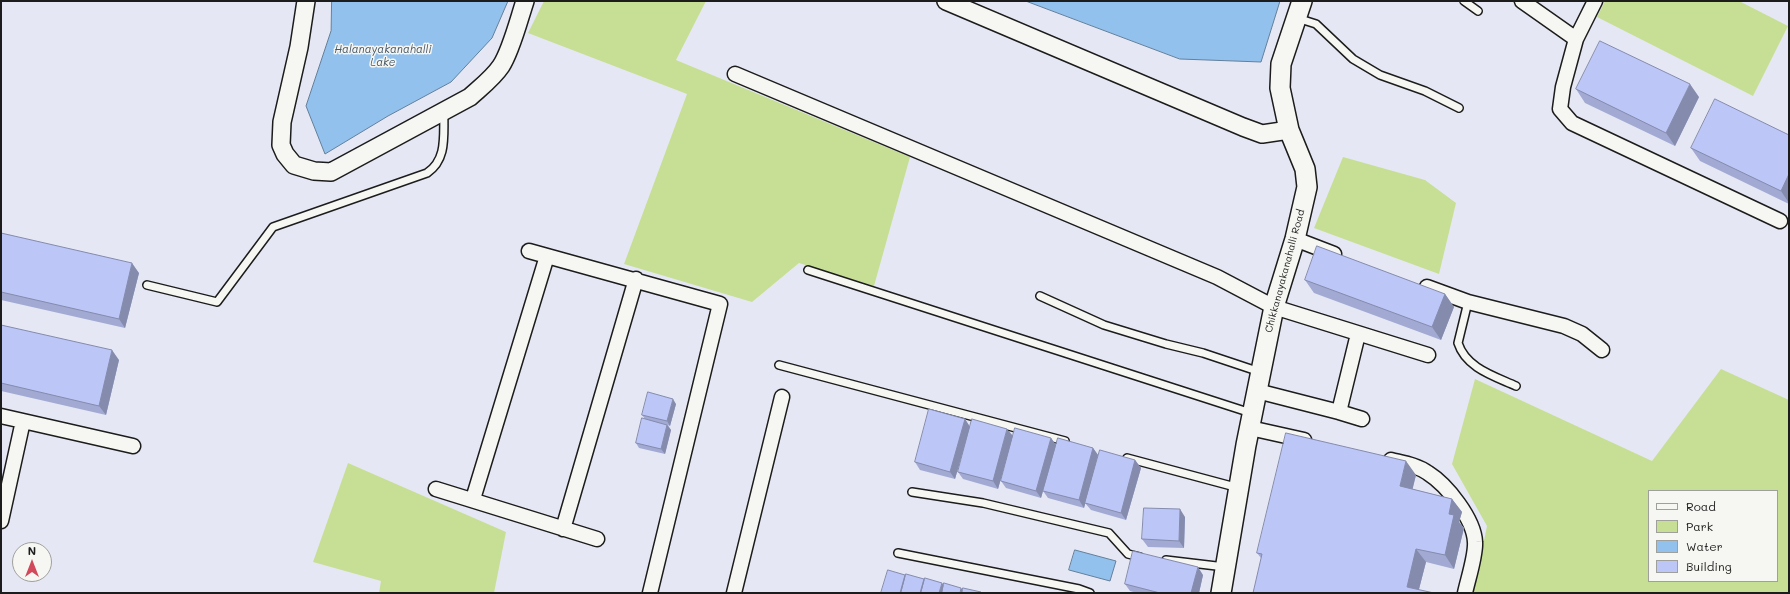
<!DOCTYPE html>
<html>
<head>
<meta charset="utf-8">
<style>
	body { margin:0 }
	#map { position:relative; width:1790px; height:594px; overflow:hidden; background:#e5e8f4; font-family:Mali,sans-serif }
	canvas { display:block }
	.frame { position:absolute; inset:0; border:2px solid #1c1c1c; pointer-events:none }
	.legend { position:absolute; left:1648px; top:490px; width:130px; height:92px; box-sizing:border-box; background:#f6f6f2; border:1px solid #9f9f9c; margin:0; padding:5px 7px; list-style:none; font-size:12px; color:#1c1c1c }
	.legend li { display:flex; align-items:center; gap:8px; height:20px }
	.legend b { width:20px; border:1px solid #9f9f9c }
	.north { position:absolute; left:12px; top:542px; width:40px; height:40px; box-sizing:border-box; background:#f6f6f2; border:1px solid #9f9f9c; border-radius:50%; rotate:0deg; font-size:11px; font-weight:700; line-height:16px; text-align:center; color:#1c1c1c }
	.north::after { content:''; display:block; margin:auto; width:14px; height:18px; background:#d1495b; clip-path:polygon(50% 0,100% 100%,50% 72%,0 100%) }
</style>
</head>
<body>
<div id="map">
<canvas width="1790" height="594"></canvas>
<div class="frame"></div>
<ul class="legend">
<li><b style="height:5px;background:#f6f6f2"></b>Road</li>
<li><b style="height:11px;background:#c7df95"></b>Park</li>
<li><b style="height:11px;background:#92c1ed"></b>Water</li>
<li><b style="height:11px;background:#bcc6f7"></b>Building</li>
</ul>
<div class="north">N</div>
</div>
<script>
const ctx = document.querySelector('canvas').getContext('2d');
ctx.lineJoin = 'round';
function fill(path, color) {
  ctx.fillStyle = color;
  ctx.fill(path, 'evenodd');
}
function strokePath(path, color, width, dash) {
  ctx.strokeStyle = color;
  ctx.lineWidth = width;
  ctx.lineCap = dash ? 'butt' : 'round';
  ctx.setLineDash(dash || []);
  ctx.stroke(path);
}
function write(font, color, halo, rows, align = 'center') {
  ctx.font = font + ' Mali,sans-serif';
  ctx.lineWidth = 3;
  ctx.setLineDash([]);
  ctx.textBaseline = 'middle';
  ctx.strokeStyle = halo;
  ctx.fillStyle = color;
  for (const [text, x, y, turn = 0] of rows) {
    ctx.save();
    ctx.translate(x, y);
    ctx.rotate((+turn || 0) * Math.PI / 180);
    ctx.textAlign = isNaN(turn) ? turn : align;
    if (halo) ctx.strokeText(text, 0, 0);
    ctx.fillText(text, 0, 0);
    ctx.restore();
  }
}
fill(new Path2D(`
	M 544,1 L 706,1 L 676,60 L 910,157 L 874,286 L 799,263 L 752,302 L 624,264 L 687,94 L 528,33 Z
	M 1605,1 L 1739,1 L 1788,26 L 1753,96 L 1597,17 Z
	M 1343,157 L 1425,180 L 1456,203 L 1439,274 L 1314,228 Z
	M 1721,369 L 1789,400 L 1789,593 L 1473,593 L 1487,526 L 1452,464 L 1475,379 L 1652,461 ZM 1649,491 L 1777,491 L 1777,581 L 1649,581 Z
	M 348,463 L 506,532 L 494,593 L 379,593 L 381,581 L 313,562 Z`), '#c7df95');
const water = new Path2D(`
	M 332,1 L 508,1 L 492,38 L 451,82 L 388,116 L 325,154 L 306,106 L 331,31 Z
	M 1026,1 L 1280,1 L 1261,62 L 1180,59 Z
	M 1075,550 L 1116,561 L 1110,581 L 1069,570 Z`);
fill(water, '#92c1ed');
strokePath(water, '#637f99', 1);
const service = new Path2D(`
	M 1464,1 L 1478,11
	M 1297,18 L 1316,24 L 1353,59 L 1380,75 L 1425,91 L 1459,108
	M 808,270 L 1251,413
	M 147,285 L 217,302 L 273,227 L 427,173 C 448,159 443,134 444,111
	M 1040,296 L 1104,325 L 1166,344 L 1203,353 L 1260,372
	M 1468,302 L 1458,343 C 1466,368 1494,376 1516,386
	M 779,365 L 1065,441
	M 1127,458 L 1239,488
	M 912,492 L 983,503 L 1109,533 L 1128,554 L 1140,557
	M 898,553 L 1079,589 L 1090,593
	M 1166,560 L 1225,567`);
const minor = new Path2D(`
	M 1522,1 L 1576,39 L 1595,1
	M 1576,39 L 1563,87 L 1560,109 L 1572,123 L 1780,221
	M 735,74 L 1217,277 L 1274,307 L 1428,355
	M 1295,239 L 1334,254
	M 529,251 L 720,304 L 650,593
	M 1427,287 L 1468,302 L 1564,326 L 1582,334 L 1602,350
	M 1257,391 L 1339,412 L 1358,334
	M 1339,412 L 1362,419
	M 1,416 L 23,421 L 1,521
	M 23,421 L 133,446
	M 1250,428 L 1304,440
	M 1391,460 C 1403,463 1417,465 1428,473 C 1447,485 1474,519 1475,542 C 1476,555 1468,579 1465,593
	M 436,489 L 597,539
	M 473,499 L 547,256
	M 563,529 L 636,279
	M 734,593 L 782,397`);
const tertiary = new Path2D(`
	M 306,1 L 299,47 L 282,122 L 281,145 L 285,154 L 294,165 L 314,171 L 331,172 L 470,97 C 481,87 493,78 501,66 C 511,51 519,19 525,1
	M 946,1 L 1243,127 L 1262,134 L 1289,130`);
const secondary = new Path2D(`
	M 1221,593 L 1246,445 L 1274,307 L 1295,239 L 1307,187 L 1305,169 L 1289,130 L 1280,88 L 1281,64 L 1302,1`);
strokePath(service, '#1c1c1c', 10);
strokePath(minor, '#1c1c1c', 17);
strokePath(tertiary, '#1c1c1c', 20);
strokePath(secondary, '#1c1c1c', 22);
strokePath(service, '#f6f6f2', 7);
strokePath(minor, '#f6f6f2', 14);
strokePath(tertiary, '#f6f6f2', 17);
strokePath(secondary, '#f6f6f2', 19);
fill(new Path2D(`
	M 1576,89 L 1699,97 L 1675,146 L 1585,103 Z
	M 1789,135 L 1789,204 L 1700,161 L 1691,148 Z
	M 1,233 L 139,273 L 125,328 L 1,300 Z
	M 1305,280 L 1445,294 L 1454,307 L 1441,340 L 1314,293 Z
	M 1,325 L 119,360 L 106,415 L 1,391 Z
	M 676,404 L 670,426 L 668,425 L 671,430 L 665,454 L 639,448 L 636,443 L 645,419 L 642,415 Z
	M 965,419 L 970,427 L 955,479 L 920,470 L 915,462 Z
	M 1013,436 L 998,489 L 963,479 L 958,472 Z
	M 1051,438 L 1056,445 L 1093,448 L 1098,455 L 1084,508 L 1048,498 L 1043,491 L 1041,498 L 1006,488 L 1001,481 Z
	M 1135,460 L 1141,468 L 1126,520 L 1091,510 L 1085,503 Z
	M 1416,475 L 1412,489 L 1452,499 L 1462,512 L 1459,522 L 1464,528 L 1454,569 L 1426,562 L 1419,589 L 1261,558 L 1257,553 Z
	M 1185,517 L 1184,548 L 1148,547 L 1142,539 Z
	M 1203,575 L 1199,593 L 1137,593 L 1130,591 L 1125,584 Z`), '#a2aad4');
fill(new Path2D(`
	M 1690,84 L 1699,97 L 1675,146 L 1666,133 Z
	M 1789,174 L 1789,203 L 1781,191 Z
	M 132,263 L 139,273 L 125,328 L 119,319 Z
	M 1445,294 L 1454,307 L 1441,340 L 1432,327 Z
	M 112,350 L 119,360 L 106,415 L 99,406 Z
	M 673,399 L 676,404 L 670,426 L 667,421 Z
	M 965,419 L 970,427 L 955,479 L 950,472 Z
	M 667,425 L 671,430 L 665,454 L 661,449 Z
	M 1007,429 L 1013,436 L 998,489 L 993,481 Z
	M 1051,438 L 1056,445 L 1041,498 L 1036,491 Z
	M 1093,448 L 1098,455 L 1084,508 L 1079,500 Z
	M 1135,460 L 1141,468 L 1126,520 L 1121,513 Z
	M 1406,461 L 1416,475 L 1410,500 L 1400,486 Z
	M 1452,499 L 1462,512 L 1459,522 L 1464,528 L 1454,569 L 1445,555 L 1449,514 Z
	M 1180,509 L 1185,517 L 1184,548 L 1179,541 Z
	M 1416,549 L 1426,562 L 1418,593 L 1407,587 Z
	M 1198,567 L 1203,575 L 1199,593 L 1191,593 Z
	M 905,575 L 908,580 L 905,593 L 900,593 Z
	M 924,579 L 927,584 L 925,593 L 920,593 Z
	M 942,583 L 946,588 L 944,593 L 939,593 Z
	M 961,588 L 965,593 L 960,593 Z`), '#848bad');
const building = new Path2D(`
	M 1600,41 L 1690,84 L 1666,133 L 1576,89 Z
	M 1715,99 L 1789,135 L 1789,174 L 1781,191 L 1691,148 Z
	M 1,233 L 132,263 L 119,319 L 1,292 Z
	M 1317,246 L 1445,294 L 1432,327 L 1305,280 Z
	M 1,325 L 112,350 L 99,406 L 1,383 Z
	M 648,392 L 673,399 L 667,421 L 642,415 Z
	M 929,409 L 965,419 L 950,472 L 915,462 Z
	M 642,418 L 667,425 L 661,449 L 636,443 Z
	M 972,419 L 1007,429 L 993,481 L 958,472 Z
	M 1015,428 L 1051,438 L 1036,491 L 1001,481 Z
	M 1286,433 L 1406,461 L 1400,486 L 1452,499 L 1449,514 L 1454,515 L 1445,555 L 1416,549 L 1407,587 L 1434,593 L 1253,593 L 1262,554 L 1257,553 Z
	M 1058,438 L 1093,448 L 1079,500 L 1043,491 Z
	M 1100,450 L 1135,460 L 1121,513 L 1085,503 Z
	M 1144,508 L 1180,509 L 1179,541 L 1142,539 Z
	M 1133,551 L 1198,567 L 1191,593 L 1160,593 L 1125,584 Z
	M 888,570 L 905,575 L 900,593 L 881,593 Z
	M 906,574 L 924,579 L 920,593 L 901,593 Z
	M 925,578 L 942,583 L 939,593 L 921,593 Z
	M 944,583 L 961,588 L 960,593 L 942,593 Z
	M 963,588 L 981,592 L 980,593 L 962,593 Z`);
fill(building, '#bcc6f7');
strokePath(building, '#848bad', 1);
write('10px', '#1c1c1c', '#f6f6f2', [
	["Chikkanayakanahalli Road",1285,271,-75]
]);
write('italic 11px', '#455665', '#f6f6f2', [
	["Halanayakanahalli",383,50],
	["Lake",383,63]
]);
</script>
</body>
</html>
